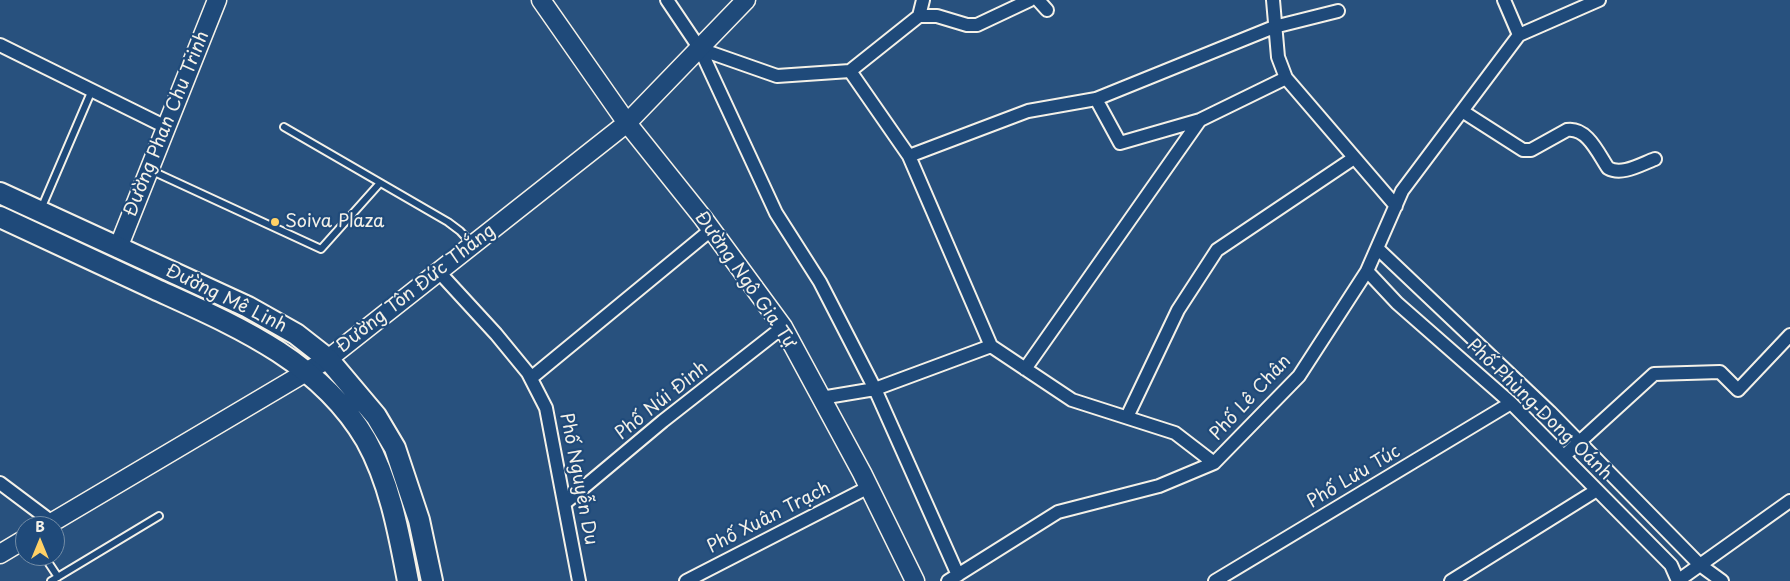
<!DOCTYPE html>
<html>
<head>
<meta charset="utf-8">
<style>
	body { margin:0 }
	#map { position:relative; width:1790px; height:581px; overflow:hidden; background:#28517e; font-family:"Playpen Sans",sans-serif }
	canvas { display:block }
	.north { position:absolute; left:15px; top:516px; width:50px; height:50px; box-sizing:border-box; background:#1f4a7a; border:1px solid #748da6; border-radius:50%; rotate:0deg; font-size:14px; font-weight:700; line-height:20px; text-align:center; color:#f4f1e8 }
	.north::after { content:''; display:block; margin:auto; width:18px; height:22px; background:#ffd166; clip-path:polygon(50% 0,100% 100%,50% 72%,0 100%) }
</style>
</head>
<body>
<div id="map">
<canvas width="1790" height="581"></canvas>
<div class="north">B</div>
</div>
<script>
const ctx = document.querySelector('canvas').getContext('2d');
ctx.lineJoin = 'round';
function strokePath(path, color, width, dash) {
  ctx.strokeStyle = color;
  ctx.lineWidth = width;
  ctx.lineCap = dash ? 'butt' : 'round';
  ctx.setLineDash(dash || []);
  ctx.stroke(path);
}
function write(font, color, halo, rows, align = 'center') {
  ctx.font = font + ' "Playpen Sans",sans-serif';
  ctx.lineWidth = 4.5;
  ctx.setLineDash([]);
  ctx.textBaseline = 'middle';
  ctx.strokeStyle = halo;
  ctx.fillStyle = color;
  for (const [text, x, y, turn = 0] of rows) {
    ctx.save();
    ctx.translate(x, y);
    ctx.rotate((+turn || 0) * Math.PI / 180);
    ctx.textAlign = isNaN(turn) ? turn : align;
    if (halo) ctx.strokeText(text, 0, 0);
    ctx.fillText(text, 0, 0);
    ctx.restore();
  }
}
const lane = new Path2D(`
	M 284,127 L 448,222 L 460,231 L 472,244
	M 150,170 L 321,249 L 380,183
	M 41,209 L 92,90
	M 44,556 L 58,577
	M 51,581 L 159,516`);
const street = new Path2D(`
	M 667,0 L 700,49 L 776,213 L 820,282 L 875,389 L 958,575
	M 1038,0 L 1047,10
	M 1273,0 L 1278,57 L 1286,78 L 1396,206
	M 1504,0 L 1519,35
	M 919,16 L 937,16 L 967,25 L 977,25 L 1030,0
	M 0,45 L 166,127
	M 700,49 L 777,76 L 850,71 L 909,156 L 991,346 L 1072,400 L 1175,433 L 1214,463
	M 850,71 L 919,16 L 923,0
	M 1096,99 L 1120,143 L 1200,120 L 1286,78
	M 1462,111 L 1523,150 L 1531,150 L 1567,130 C 1587,127 1598,153 1608,168 C 1622,176 1641,164 1655,159
	M 909,156 L 1028,111 L 1096,99 L 1274,27 L 1338,11
	M 1377,248 L 1550,412 L 1700,565 L 1679,580
	M 1367,271 L 1397,303 L 1511,403 L 1671,565 L 1678,581
	M 439,272 L 496,334 L 528,373 L 546,408 L 579,581
	M 1025,369 L 1200,120
	M 531,378 L 712,229
	M 821,398 L 875,389 L 991,346
	M 1127,417 L 1178,310 L 1217,250 L 1354,158
	M 1564,456 L 1654,374 L 1720,372 L 1738,390 L 1790,335
	M 0,483 L 52,522
	M 565,503 L 663,421 L 783,327
	M 686,581 L 869,487
	M 948,581 L 1058,512 L 1159,486 L 1214,463 L 1299,376 L 1367,271 L 1402,191 L 1519,35 L 1599,0
	M 1215,581 L 1511,403
	M 1451,581 L 1597,490
	M 1722,581 L 1700,565 L 1790,501`);
const secondary = new Path2D(`
	M 541,0 L 627,123 L 703,218 L 783,327 L 862,473 L 915,581
	M 118,248 L 217,0
	M 46,526 L 328,359 L 627,123 L 746,0
	M 0,554 L 25,539`);
const primary = new Path2D(`
	M 0,193 L 248,307 L 296,334 L 328,359 L 376,416 L 395,448 L 419,520 L 432,581
	M 0,217 C 52,241 103,265 155,289 C 234,325 319,360 366,440 C 390,483 399,534 408,581`);
strokePath(lane, '#f4f1e8', 10);
strokePath(street, '#f4f1e8', 16);
strokePath(secondary, '#f4f1e8', 21);
strokePath(primary, '#f4f1e8', 24);
strokePath(lane, '#1f4a7a', 6);
strokePath(street, '#1f4a7a', 12);
strokePath(secondary, '#1f4a7a', 18);
strokePath(primary, '#1f4a7a', 20);
for (const [x, y, r, color] of [
	[275,222,5,"#ffd166"]
]) {
  const dot = new Path2D();
  dot.arc(x, y, r, 0, 2 * Math.PI);
  ctx.fillStyle = color;
  ctx.fill(dot);
  strokePath(dot, '#1f4a7a', 2);
}
write('18px', '#f4f1e8', '#1f4a7a', [
	["Đường Phan Chu Trinh",167,124,-68],
	["Đường Ngô Gia Tự",745,280,55],
	["Đường Tôn Đức Thắng",416,289,-38],
	["Đường Mê Linh",226,299,26],
	["Phố Lê Chân",1251,398,-47],
	["Phố Núi Đinh",662,401,-39],
	["Phố Phùng Dong Oánh",1539,410,44],
	["Phố Lưu Túc",1354,477,-31],
	["Phố Nguyễn Du",578,479,79],
	["Phố Xuân Trạch",769,518,-27]
]);
write('18px', '#f4f1e8', '#1f4a7a', [
	["Soiva Plaza",285,222]
], 'left');
</script>
</body>
</html>
